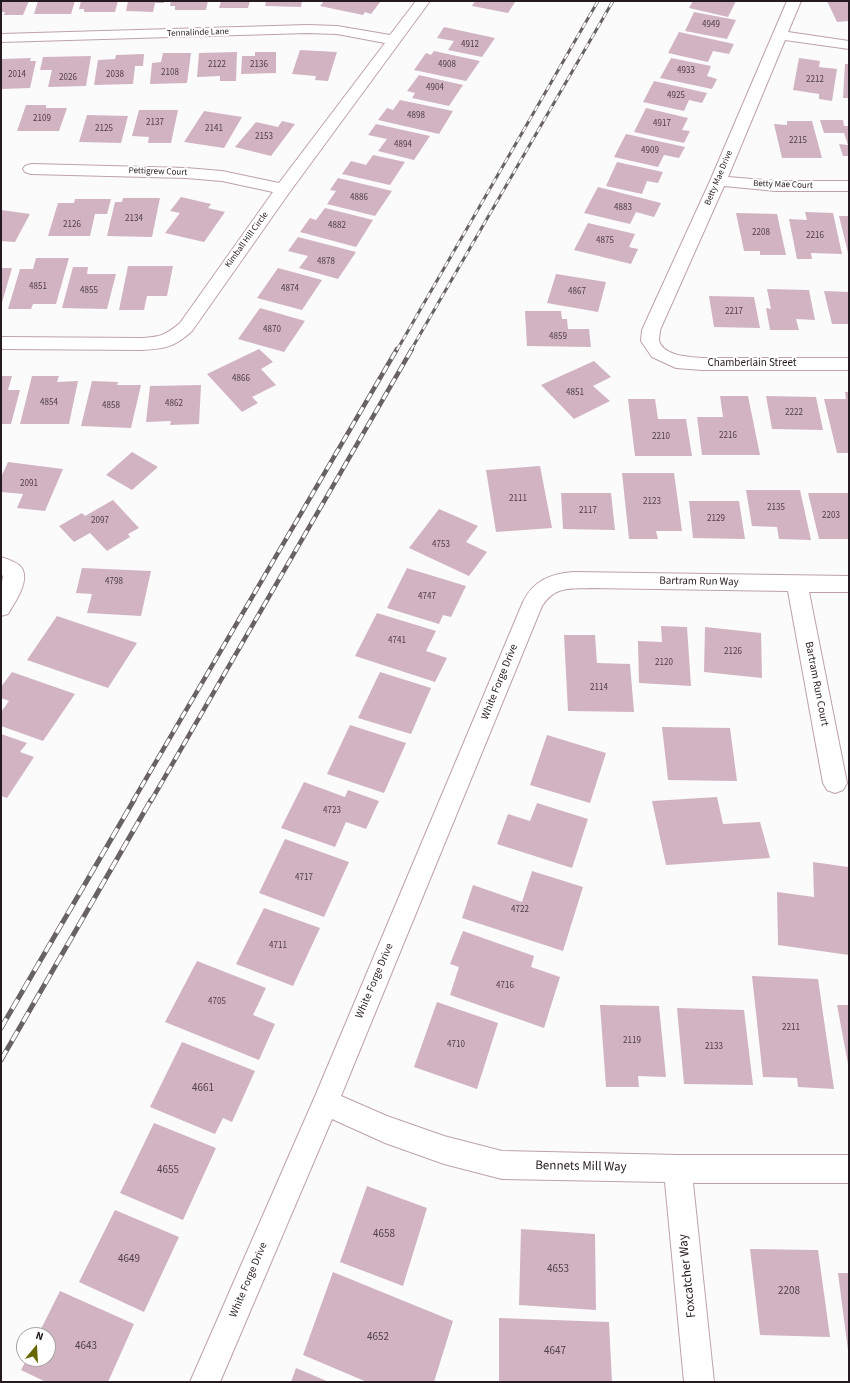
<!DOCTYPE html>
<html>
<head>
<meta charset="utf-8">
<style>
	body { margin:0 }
	#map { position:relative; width:850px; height:1383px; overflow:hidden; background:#fbfbfb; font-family:"Source Sans 3",sans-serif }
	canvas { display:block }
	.frame { position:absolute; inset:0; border:2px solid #251a1f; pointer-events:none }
	.north { position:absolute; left:16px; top:1327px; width:40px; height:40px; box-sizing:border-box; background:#fff; border:1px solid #a8a3a5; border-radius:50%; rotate:18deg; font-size:11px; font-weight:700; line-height:16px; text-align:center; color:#251a1f }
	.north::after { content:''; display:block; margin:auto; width:14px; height:18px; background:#676600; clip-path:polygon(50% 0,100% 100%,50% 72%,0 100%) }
</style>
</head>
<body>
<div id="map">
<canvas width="850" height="1383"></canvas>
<div class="frame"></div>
<div class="north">N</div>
</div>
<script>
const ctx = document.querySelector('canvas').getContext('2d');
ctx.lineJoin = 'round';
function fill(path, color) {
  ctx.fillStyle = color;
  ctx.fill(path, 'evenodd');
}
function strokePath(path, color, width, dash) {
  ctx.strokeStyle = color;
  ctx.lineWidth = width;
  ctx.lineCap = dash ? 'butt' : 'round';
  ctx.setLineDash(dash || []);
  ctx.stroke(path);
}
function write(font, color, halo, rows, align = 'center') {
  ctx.font = font + ' "Source Sans 3",sans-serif';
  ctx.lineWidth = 4;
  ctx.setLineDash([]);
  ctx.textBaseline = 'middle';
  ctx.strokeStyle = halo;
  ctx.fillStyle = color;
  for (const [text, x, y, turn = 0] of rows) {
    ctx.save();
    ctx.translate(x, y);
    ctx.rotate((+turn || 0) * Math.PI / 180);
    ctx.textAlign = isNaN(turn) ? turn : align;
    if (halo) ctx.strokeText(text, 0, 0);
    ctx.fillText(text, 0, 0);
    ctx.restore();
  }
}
fill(new Path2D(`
	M 1,1 L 29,1 L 23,15 L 4,15 L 5,12 L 1,12 Z
	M 38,1 L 75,1 L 71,14 L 34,14 Z
	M 81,1 L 118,1 L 115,12 L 84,12 L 84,9 L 79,9 Z
	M 128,1 L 164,1 L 164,3 L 155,3 L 153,12 L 126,11 Z
	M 171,1 L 208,1 L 206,10 L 175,10 L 175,6 L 170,6 Z
	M 221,1 L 250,1 L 248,8 L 219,8 Z
	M 266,1 L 302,1 L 301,7 L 265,6 Z
	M 324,1 L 381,1 L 371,14 L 365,12 L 363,15 L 320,6 Z
	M 475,1 L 511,1 L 515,2 L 508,13 L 472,6 Z
	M 693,1 L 736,1 L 728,17 L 689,8 Z
	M 827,1 L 849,1 L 849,21 L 837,22 Z
	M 694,12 L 736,20 L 727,39 L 685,31 Z
	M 444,27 L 495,38 L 482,57 L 448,50 L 454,41 L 437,38 Z
	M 679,32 L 734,44 L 729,54 L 713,51 L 708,62 L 668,53 Z
	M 300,50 L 337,52 L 328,81 L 315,80 L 316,76 L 292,74 Z
	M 434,51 L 480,61 L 466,81 L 414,70 L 426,53 L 431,55 Z
	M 237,52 L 236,81 L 220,81 L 220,76 L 197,77 L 199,53 Z
	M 255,52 L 276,52 L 276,73 L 241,74 L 242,56 L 255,56 Z
	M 163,53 L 191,53 L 187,83 L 150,84 L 152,63 L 161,62 Z
	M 144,54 L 143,66 L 135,66 L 133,84 L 94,85 L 98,60 L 115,59 L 116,55 Z
	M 91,56 L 86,86 L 48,87 L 52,70 L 40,70 L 43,57 Z
	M 31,58 L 30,61 L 36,61 L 30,88 L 1,89 L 1,59 Z
	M 671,58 L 711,66 L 707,76 L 717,79 L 712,89 L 660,78 Z
	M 799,58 L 820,61 L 819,67 L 837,69 L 832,101 L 819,99 L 819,94 L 793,90 Z
	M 845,64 L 849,64 L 849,98 L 843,98 Z
	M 419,75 L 463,85 L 449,106 L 412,98 L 415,93 L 407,91 Z
	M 654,81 L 707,93 L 702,103 L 689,100 L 684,111 L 643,102 Z
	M 400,100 L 453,111 L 439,134 L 378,120 L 387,108 L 393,110 Z
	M 26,105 L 46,105 L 46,108 L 67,108 L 59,131 L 17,131 Z
	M 646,108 L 688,118 L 682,130 L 690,131 L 684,143 L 634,132 Z
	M 139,110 L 178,110 L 171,143 L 148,143 L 149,137 L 132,136 Z
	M 204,111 L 242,117 L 224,148 L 184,142 Z
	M 87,115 L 128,116 L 121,143 L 79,142 Z
	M 820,120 L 843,120 L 844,126 L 849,126 L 849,156 L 843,156 L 839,144 L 848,145 L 844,133 L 824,133 Z
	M 282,121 L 295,124 L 271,156 L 235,147 L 256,122 L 278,127 Z
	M 787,121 L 812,121 L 822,158 L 782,158 L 774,124 L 787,125 Z
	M 376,124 L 430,136 L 414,160 L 378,151 L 387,139 L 368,135 Z
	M 626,134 L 685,147 L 679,158 L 664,155 L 658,167 L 614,157 Z
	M 373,155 L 405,162 L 390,185 L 342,174 L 351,161 L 366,165 Z
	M 617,162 L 663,172 L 658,183 L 647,181 L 642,194 L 606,186 Z
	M 338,178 L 392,191 L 375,216 L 327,204 L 336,191 L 330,190 Z
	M 598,187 L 661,203 L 654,217 L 636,212 L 630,224 L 584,213 Z
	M 181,197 L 211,204 L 208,208 L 225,212 L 204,242 L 165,233 L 180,213 L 170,211 Z
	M 123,198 L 160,198 L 152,237 L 107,236 L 115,202 L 122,202 Z
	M 75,199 L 111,199 L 107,214 L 95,214 L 90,236 L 48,236 L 58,203 L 74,203 Z
	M 325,208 L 373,220 L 356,247 L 300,232 L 310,218 L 316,220 Z
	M 1,210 L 30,214 L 15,242 L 1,241 Z
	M 805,212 L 833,213 L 842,254 L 811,253 L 812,259 L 797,259 L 789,219 L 807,220 Z
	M 736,213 L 777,214 L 786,255 L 760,255 L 760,251 L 744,251 Z
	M 839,216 L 849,216 L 849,253 L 848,253 Z
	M 588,223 L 635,234 L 629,247 L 638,249 L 631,264 L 574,250 Z
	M 298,237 L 356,252 L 338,279 L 299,268 L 308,256 L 288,251 Z
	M 36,258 L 69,258 L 56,304 L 33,304 L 31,309 L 8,309 L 20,269 L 33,269 Z
	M 128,266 L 173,266 L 167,296 L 147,296 L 144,310 L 119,310 Z
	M 73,267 L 88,267 L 87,274 L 116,274 L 107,309 L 62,308 Z
	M 1,268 L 12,268 L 1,306 Z
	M 278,268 L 322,280 L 302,310 L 257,298 Z
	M 556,274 L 606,282 L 598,312 L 547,303 Z
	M 767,289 L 809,290 L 815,320 L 796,319 L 799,330 L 770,330 L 766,308 L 771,309 Z
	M 824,291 L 849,292 L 849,324 L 832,324 Z
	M 709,296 L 754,297 L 760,328 L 714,327 Z
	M 260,308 L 305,321 L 284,352 L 238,339 Z
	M 525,311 L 561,311 L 562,319 L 567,319 L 568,329 L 589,329 L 591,347 L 527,346 Z
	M 259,349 L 273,362 L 261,369 L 276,385 L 252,397 L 258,403 L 242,412 L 207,374 Z
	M 594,361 L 611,377 L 593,386 L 610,401 L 574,419 L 541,385 Z
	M 1,376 L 12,376 L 8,390 L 20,390 L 11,424 L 1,424 Z
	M 32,376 L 59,376 L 57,382 L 78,381 L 69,424 L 20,424 Z
	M 92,381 L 118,382 L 117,385 L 141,385 L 131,428 L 81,426 Z
	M 201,385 L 199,424 L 170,425 L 171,421 L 146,422 L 150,386 Z
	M 845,392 L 849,392 L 849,453 L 837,453 L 824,399 L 846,399 Z
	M 720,396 L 748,396 L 760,455 L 702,455 L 697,417 L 723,417 Z
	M 766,396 L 816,397 L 823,430 L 772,429 Z
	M 628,399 L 655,399 L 658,419 L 686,419 L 692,456 L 635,456 Z
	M 132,452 L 158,467 L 132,490 L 106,475 Z
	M 8,462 L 63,469 L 45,511 L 17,508 L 23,494 L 1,492 L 1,477 Z
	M 540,466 L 552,528 L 496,532 L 486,470 Z
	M 622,473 L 674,473 L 682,531 L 656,531 L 658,539 L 629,539 Z
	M 746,490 L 800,490 L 811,540 L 779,539 L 777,527 L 752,526 Z
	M 561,493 L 611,493 L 615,530 L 563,529 Z
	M 808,493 L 849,493 L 849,539 L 819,539 Z
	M 113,500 L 139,528 L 128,534 L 130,537 L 107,551 L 90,533 L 74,542 L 59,526 L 82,513 L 85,516 Z
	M 689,501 L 739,501 L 745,539 L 693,538 Z
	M 439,509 L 478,526 L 466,542 L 487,552 L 469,576 L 409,548 Z
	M 82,568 L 151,571 L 141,616 L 87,613 L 92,594 L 76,593 Z
	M 407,568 L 466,586 L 451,617 L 443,615 L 439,624 L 387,608 Z
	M 377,613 L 436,631 L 426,651 L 447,658 L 435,682 L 355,656 Z
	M 57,616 L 137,643 L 108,688 L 27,660 Z
	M 661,626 L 687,627 L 691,686 L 639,683 L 638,641 L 662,642 Z
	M 705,627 L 761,633 L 762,678 L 704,672 Z
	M 564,635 L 595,635 L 597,663 L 630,664 L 634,712 L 568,711 Z
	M 12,672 L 75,694 L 43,741 L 1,726 L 1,712 L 9,701 L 1,698 L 1,687 Z
	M 380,672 L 431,688 L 411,734 L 358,718 Z
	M 350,725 L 406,743 L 384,793 L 327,774 Z
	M 662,727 L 730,728 L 737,781 L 668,780 Z
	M 1,734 L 27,743 L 20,752 L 34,757 L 7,798 L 1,796 Z
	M 547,735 L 606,753 L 590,803 L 530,785 Z
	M 304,782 L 345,797 L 348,790 L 379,801 L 366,829 L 346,822 L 335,847 L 281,828 Z
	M 717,797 L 723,824 L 760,822 L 770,858 L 666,865 L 652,801 Z
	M 537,803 L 588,819 L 572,868 L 497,844 L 508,814 L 530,821 Z
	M 285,839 L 349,862 L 324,917 L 259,893 Z
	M 813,862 L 848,867 L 849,955 L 778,945 L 777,892 L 814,897 Z
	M 532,871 L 583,887 L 563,951 L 462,918 L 473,885 L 522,902 Z
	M 264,908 L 320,928 L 293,986 L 236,964 Z
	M 463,931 L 534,956 L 531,967 L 560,977 L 544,1028 L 450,995 L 459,967 L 450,964 Z
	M 197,961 L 266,988 L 253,1015 L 275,1024 L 259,1060 L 165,1022 Z
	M 752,976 L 818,979 L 834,1089 L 798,1087 L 797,1078 L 763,1077 Z
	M 437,1002 L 498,1023 L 477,1089 L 414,1067 Z
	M 600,1005 L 659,1006 L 666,1077 L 638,1076 L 639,1087 L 606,1087 Z
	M 837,1005 L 849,1005 L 849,1064 L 848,1064 Z
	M 677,1008 L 744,1010 L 753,1085 L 684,1084 Z
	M 182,1042 L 255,1071 L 232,1122 L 223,1118 L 215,1134 L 150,1107 Z
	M 154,1123 L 216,1148 L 183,1220 L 120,1193 Z
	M 367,1186 L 427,1208 L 403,1286 L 340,1262 Z
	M 115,1210 L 179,1237 L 144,1312 L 79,1282 Z
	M 521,1229 L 595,1234 L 596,1310 L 519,1305 Z
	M 750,1249 L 818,1250 L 830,1337 L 760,1335 Z
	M 333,1272 L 453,1321 L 434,1382 L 367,1382 L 303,1355 Z
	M 838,1273 L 849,1273 L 849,1349 L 848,1350 Z
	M 60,1291 L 134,1324 L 108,1382 L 46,1382 L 21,1370 L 27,1359 L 48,1359 L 48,1335 L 38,1335 Z
	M 499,1318 L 609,1322 L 612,1382 L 499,1382 Z
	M 296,1368 L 329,1382 L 291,1382 Z`), '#d2b3c2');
const street = new Path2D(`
	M 416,1 L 430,1 L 289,193 L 192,331 C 175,347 164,349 142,350 L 1,349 L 1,337 L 142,338 C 160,337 166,335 180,323 L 273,192 L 222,181 L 186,178 L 31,174 L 25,172 L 23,169 L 25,166 L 31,164 L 186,168 L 222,171 L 279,183 L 385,43 L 337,34 L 307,33 L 1,42 L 1,34 L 307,25 L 337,26 L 390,35 Z
	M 787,1 L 801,1 L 788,32 L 849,41 L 849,49 L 785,40 L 728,177 L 776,181 L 849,181 L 849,191 L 776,191 L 724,186 L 660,330 C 660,333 659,337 659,340 C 662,356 690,357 702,358 L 849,358 L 849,370 L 702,370 L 676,368 L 652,357 L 641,341 L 642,330 L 710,181 Z
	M 1,557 C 7,559 17,562 21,567 C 31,580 15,602 8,614 L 1,616 L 1,588 L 3,576 L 1,574 Z
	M 573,572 L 849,576 L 849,592 L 809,592 L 847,783 L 843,790 L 835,793 L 827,790 L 823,783 L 788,591 L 590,588 C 569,589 555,586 542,606 L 341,1096 L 387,1116 L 444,1136 L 502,1151 L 678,1155 L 849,1155 L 849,1183 L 693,1183 L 714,1382 L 684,1382 L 665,1182 L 502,1179 L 444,1164 L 385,1143 L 332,1119 L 220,1382 L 190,1382 L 316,1094 L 523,602 C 533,581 550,574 573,572 Z`);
strokePath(street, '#bea0ae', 2);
fill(street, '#fff');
const railFar2 = new Path2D(`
	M 397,350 L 598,1
	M 411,350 L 613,1`);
const railFar1 = new Path2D(`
	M 133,801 L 397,349
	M 151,801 L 412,349`);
const rail = new Path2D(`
	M 1,1028 L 134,800
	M 1,1060 L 151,800`);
strokePath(railFar2, '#696265', 3);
strokePath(railFar1, '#696265', 4.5);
strokePath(rail, '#696265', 5);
strokePath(railFar2, '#fff', 2, [6]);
strokePath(railFar1, '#fff', 3, [8]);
strokePath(rail, '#fff', 3.5, [11]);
write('9px', '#504048', null, [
	["4949",711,25],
	["4912",470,45],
	["2122",217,65],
	["2136",259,65],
	["4908",447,65],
	["4933",686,71],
	["2108",170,73],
	["2014",17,75],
	["2038",115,75],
	["2026",68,78],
	["2212",815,80],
	["4904",435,88],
	["4925",676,96],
	["4898",416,116],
	["2109",42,119],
	["2137",155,123],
	["4917",662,124],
	["2125",104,129],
	["2141",214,129],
	["2153",264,137],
	["2215",798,141],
	["4894",403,145],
	["4909",650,151],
	["4886",359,198],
	["4883",623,208],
	["2134",134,219],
	["2126",72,225],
	["4882",337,226],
	["2208",761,233],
	["2216",815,236],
	["4875",605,241],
	["4878",326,262],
	["4851",38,287],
	["4874",290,289],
	["4855",89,291],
	["4867",577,292],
	["2217",734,312],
	["4870",272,330],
	["4859",558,337],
	["4866",241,379],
	["4851",575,393],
	["4854",49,403],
	["4862",174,404],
	["4858",111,406],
	["2222",794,413],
	["2216",728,436],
	["2210",661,437],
	["2091",29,484],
	["2111",518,499],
	["2123",652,502],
	["2135",776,508],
	["2117",588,511],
	["2203",831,516],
	["2129",716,519],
	["2097",100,521],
	["4753",441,545],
	["4798",114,582],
	["4747",427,597],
	["4741",397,641],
	["2126",733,652],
	["2120",664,663],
	["2114",599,688],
	["4723",332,811],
	["4717",304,878],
	["4722",520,910],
	["4711",278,946],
	["4716",505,986],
	["4705",217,1002],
	["2211",791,1028],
	["2119",632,1041],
	["4710",456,1045],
	["2133",714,1047]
]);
write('9px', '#251a1f', '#fff', [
	["Tennalinde Lane",198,33,-2],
	["Pettigrew Court",158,172,2],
	["Betty Mae Drive",719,178,-67],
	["Betty Mae Court",783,185,2],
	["Kimball Hill Circle",247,240,-54]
]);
write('11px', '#251a1f', '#fff', [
	["Chamberlain Street",752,364],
	["Bartram Run Way",699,582,1],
	["White Forge Drive",500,682,-68],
	["Bartram Run Court",816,684,79],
	["White Forge Drive",375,981,-67],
	["White Forge Drive",249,1280,-67]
]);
write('11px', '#504048', null, [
	["4661",203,1089],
	["4655",168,1171],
	["4658",384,1235],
	["4649",129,1260],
	["4653",558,1270],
	["2208",789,1292],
	["4652",378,1338],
	["4643",86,1347],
	["4647",555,1352]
]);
write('13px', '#251a1f', '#fff', [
	["Bennets Mill Way",581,1167,1],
	["Foxcatcher Way",688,1276,-96]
]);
</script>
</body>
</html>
